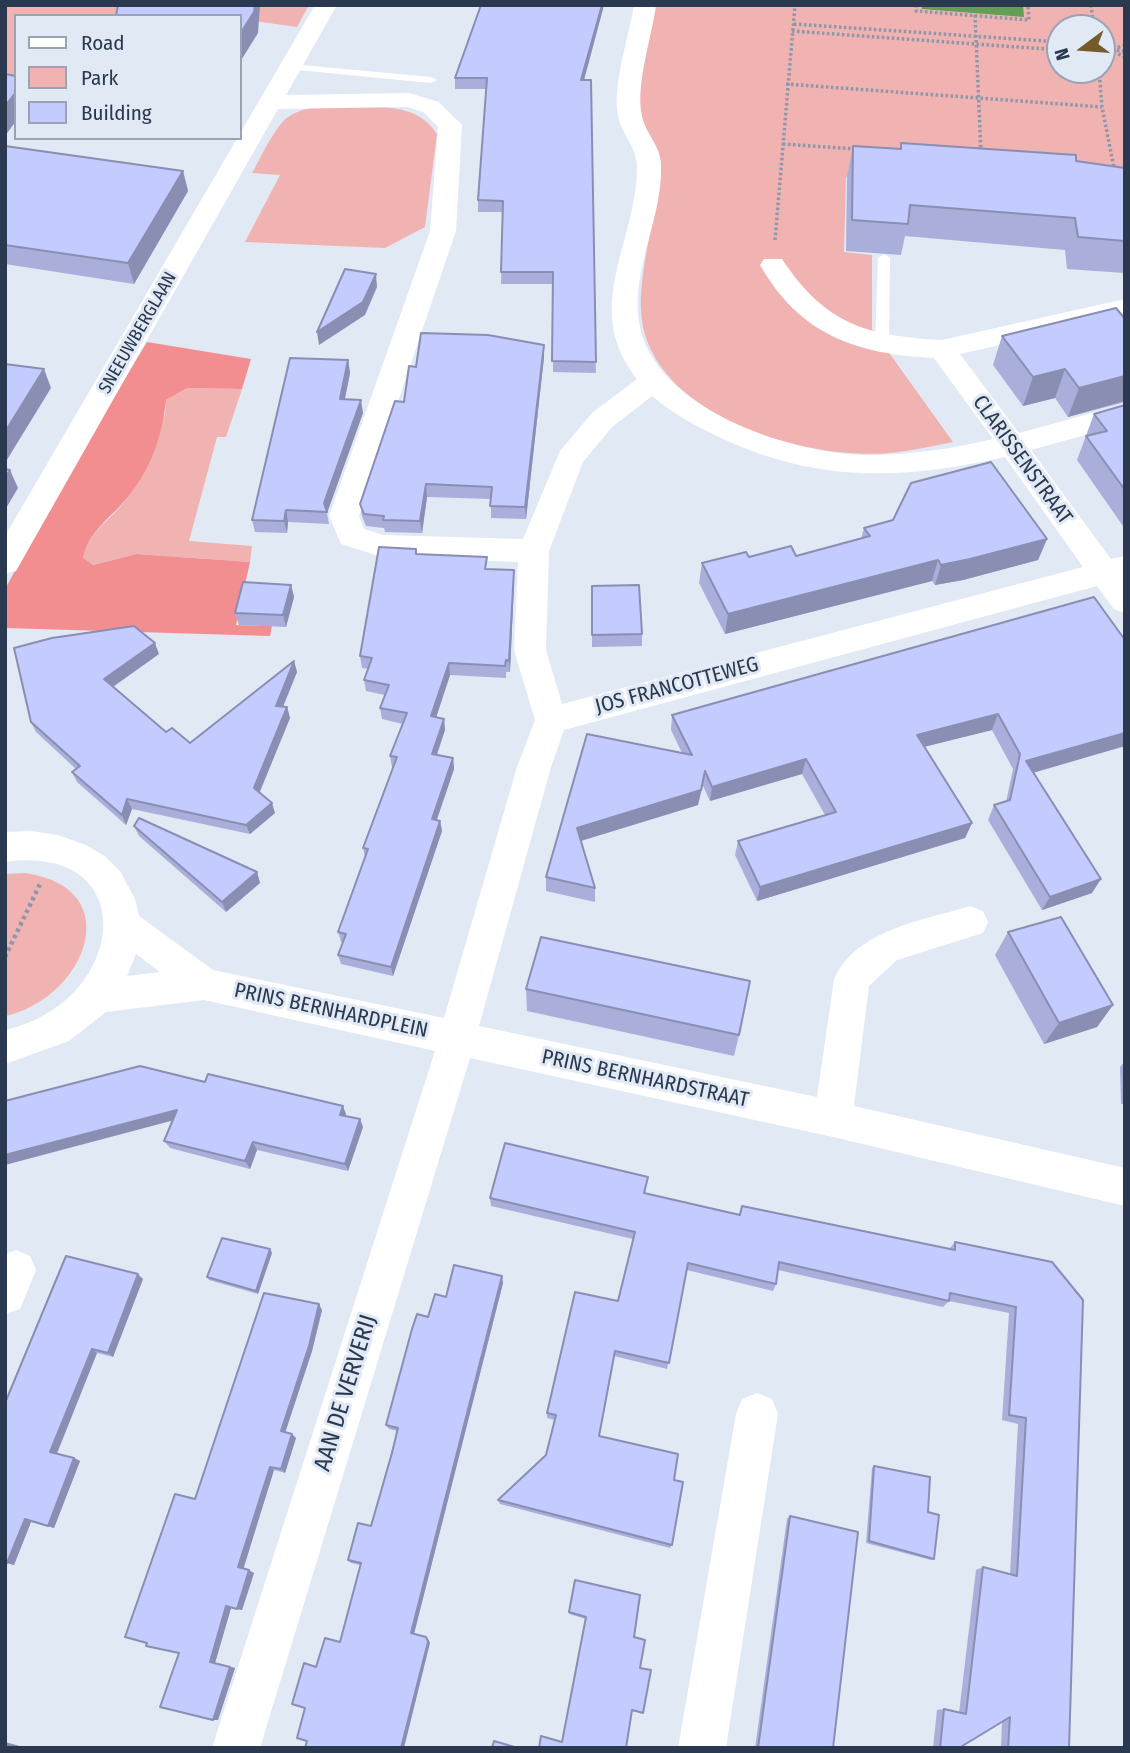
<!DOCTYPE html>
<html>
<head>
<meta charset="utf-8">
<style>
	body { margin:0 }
	#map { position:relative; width:1130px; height:1753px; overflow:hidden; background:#e1e9f5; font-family:"Fira Sans Condensed",sans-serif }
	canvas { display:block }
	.frame { position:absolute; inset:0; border:7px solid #2a3950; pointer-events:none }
	.legend { position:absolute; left:14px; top:14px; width:228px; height:126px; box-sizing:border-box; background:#e1e9f5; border:2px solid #98a3b3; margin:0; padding:9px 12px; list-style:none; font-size:21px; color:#2a3950 }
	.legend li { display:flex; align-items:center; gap:14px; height:35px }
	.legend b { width:35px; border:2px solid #98a3b3 }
	.north { position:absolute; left:1046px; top:14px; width:70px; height:70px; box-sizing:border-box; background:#e1e9f5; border:2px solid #98a3b3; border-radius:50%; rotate:254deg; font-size:19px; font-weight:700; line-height:28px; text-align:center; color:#2a3950 }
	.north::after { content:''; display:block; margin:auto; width:24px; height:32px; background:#755a2c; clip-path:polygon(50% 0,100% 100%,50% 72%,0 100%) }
</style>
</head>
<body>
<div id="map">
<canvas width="1130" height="1753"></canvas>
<div class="frame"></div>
<ul class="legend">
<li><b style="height:9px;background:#fff"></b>Road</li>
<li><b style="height:19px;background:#f1b3b2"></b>Park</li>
<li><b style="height:19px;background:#c4cbfe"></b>Building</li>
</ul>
<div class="north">N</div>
</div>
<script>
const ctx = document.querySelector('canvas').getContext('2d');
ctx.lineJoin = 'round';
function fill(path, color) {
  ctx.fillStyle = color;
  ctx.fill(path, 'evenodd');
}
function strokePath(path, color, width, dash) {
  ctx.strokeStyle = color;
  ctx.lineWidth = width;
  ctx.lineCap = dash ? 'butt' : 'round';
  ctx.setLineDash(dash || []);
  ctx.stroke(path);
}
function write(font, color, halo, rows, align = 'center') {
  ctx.font = font + ' "Fira Sans Condensed",sans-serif';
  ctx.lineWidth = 6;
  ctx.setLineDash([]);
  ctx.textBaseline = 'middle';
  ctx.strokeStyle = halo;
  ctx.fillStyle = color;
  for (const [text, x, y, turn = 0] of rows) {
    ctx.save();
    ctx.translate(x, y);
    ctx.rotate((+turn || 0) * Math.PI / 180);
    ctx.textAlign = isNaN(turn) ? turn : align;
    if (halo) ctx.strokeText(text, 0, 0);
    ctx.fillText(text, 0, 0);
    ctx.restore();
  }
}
fill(new Path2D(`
	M 5,5 L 309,5 L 297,27 L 240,19 L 240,16 L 16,16 L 16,95 L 5,94 Z
	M 652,5 L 1125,5 L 1125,167 L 1121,167 L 1117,190 L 846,177 L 844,252 L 872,255 L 872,329 L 953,442 C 932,446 911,451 890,453 C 804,461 646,414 641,311 C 639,278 652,229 656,195 C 658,186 661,173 660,164 C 658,143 641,129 637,110 C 634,99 649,23 652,5 ZM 1060,28 L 1102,28 L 1102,70 L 1060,70 Z
	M 375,106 C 401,109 421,110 437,134 L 425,227 L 385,248 L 245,242 L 280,175 L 252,173 C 261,157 269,139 280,125 C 298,100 347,107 375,106 Z
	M 187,388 L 242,389 L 226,437 L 217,437 L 189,541 L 252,546 L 250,562 L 136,554 L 92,565 L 83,558 C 89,529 111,521 127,498 C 143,474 153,441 165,414 L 166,400 Z
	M 25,873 C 130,888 85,999 5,1016 L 5,874 Z`), '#f1b3b2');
fill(new Path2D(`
	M 147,342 L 251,359 L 242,389 L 187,388 L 166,400 C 162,437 151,469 127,498 C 110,519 89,530 83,558 L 93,565 L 136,554 L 250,562 L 236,625 L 272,626 L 270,636 L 5,628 L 5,589 L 74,463 Z`), '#f28e90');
fill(new Path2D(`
	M 922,5 L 1023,5 L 1024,17 L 922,9 Z`), '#649e54');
strokePath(new Path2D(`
	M 916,5 L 916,11 L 1029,20 L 1028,5
	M 1091,5 L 1094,28
	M 975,15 L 981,154
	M 794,24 L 1060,42
	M 792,31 L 1060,50
	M 1125,45 L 1110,50 L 1125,57
	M 1102,49 L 1125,51
	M 1099,70 L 1102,107 L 1114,168
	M 786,84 L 1102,107
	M 783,144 L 856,149
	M 775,240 L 795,5`), '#8c98a9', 3.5, [2.5, 2.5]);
strokePath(new Path2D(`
	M 5,957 L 41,882`), '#8c98a9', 4.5, [3.5, 3.5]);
fill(new Path2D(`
	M 291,64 L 431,77 L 437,80 L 431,83 L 287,69 L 287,65 Z
	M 884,254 L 890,258 L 889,344 L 882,349 L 875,344 L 878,258 Z`), '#fff');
fill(new Path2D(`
	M 315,5 L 337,5 L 286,95 L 409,93 L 439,102 L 462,125 L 456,231 L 359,516 L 364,529 L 383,535 L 523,539 L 560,451 L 592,413 L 637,379 C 580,307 638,241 637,165 C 636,146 621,133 618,116 C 612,85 629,37 634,5 L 656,5 C 652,37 635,85 642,116 C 645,133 661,146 661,165 C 663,218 631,268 639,322 C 652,408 790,454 866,455 C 909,455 951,449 993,439 L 934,358 C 856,354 800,335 760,265 L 764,259 L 782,259 C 825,324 866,336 942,340 L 1125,299 L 1125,317 L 960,354 L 1019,433 L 1125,404 L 1125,424 L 1031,450 L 1111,559 L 1125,556 L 1125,613 L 1114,609 L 1097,586 L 564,730 L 551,767 L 479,1026 L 817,1097 L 834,979 C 857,929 922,921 970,906 L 983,911 L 988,922 L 983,933 L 897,960 L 869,986 L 854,1106 L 1125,1168 L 1125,1206 L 833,1137 L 470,1058 L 260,1748 L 212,1748 L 435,1051 L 204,1000 L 106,1012 L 69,1041 L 5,1064 L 5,1030 C 128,1003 144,842 5,862 L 5,832 L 31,831 L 58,835 L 86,845 L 106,857 L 120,871 L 135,899 L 139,916 L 213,970 L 444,1018 L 517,767 L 535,720 L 514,650 L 518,562 L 382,557 L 341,544 L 329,516 L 430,231 L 438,127 L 423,112 L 407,107 L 278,109 L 16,571 L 5,574 L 5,536 ZM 652,396 C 673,414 696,426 721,438 C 817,483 903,480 1005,457 L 1083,567 L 562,704 L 546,650 L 549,551 L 583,462 L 612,427 ZM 136,954 L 160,972 L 127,976 Z
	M 16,1250 L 30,1256 L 36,1270 L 20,1309 L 5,1314 L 5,1254 Z
	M 757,1393 L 772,1399 L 778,1414 L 726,1748 L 678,1748 L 736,1414 L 742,1399 Z`), '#fff');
fill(new Path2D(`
	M 604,5 L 584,80 L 596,373 L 553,372 L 553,284 L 501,284 L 503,212 L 478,212 L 478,200 L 486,89 L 455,89 L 455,78 Z
	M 901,143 L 1076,161 L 1125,168 L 1125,270 L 1124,273 L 1067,269 L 1065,250 L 905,236 L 901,255 L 846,251 L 847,177 L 853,146 L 900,149 Z
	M 5,146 L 183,171 L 188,191 L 134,284 L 5,264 Z
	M 1125,319 L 1125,402 L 1068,417 L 1055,398 L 1023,406 L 993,365 L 1002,336 Z
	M 544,357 L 526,519 L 491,518 L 491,499 L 427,497 L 422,533 L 385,532 L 384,528 L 366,526 L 362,516 L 360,504 L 404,402 L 416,367 Z
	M 348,360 L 350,373 L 345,399 L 363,413 L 327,513 L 329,524 L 288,522 L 287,533 L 255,532 L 252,520 Z
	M 1125,405 L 1125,529 L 1077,460 L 1094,414 Z
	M 864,528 L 1047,539 L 1038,560 L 963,580 L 935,585 L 932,581 L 725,634 L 699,583 L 702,563 L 749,557 L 796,556 L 861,539 Z
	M 416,549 L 417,554 L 488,569 L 514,570 L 514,582 L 510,672 L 506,672 L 506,678 L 450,675 L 436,717 L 444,719 L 445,730 L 437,755 L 453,758 L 454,769 L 437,820 L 440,821 L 442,831 L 393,976 L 341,964 L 338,955 L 343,942 L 341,942 L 338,932 L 365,857 L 363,848 L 393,767 L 392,767 L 390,756 L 403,724 L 382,719 L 380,708 L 385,695 L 366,691 L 364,680 L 368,669 L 362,668 L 360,656 Z
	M 291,585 L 294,597 L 286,627 L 239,625 L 235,613 Z
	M 592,586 L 642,634 L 642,646 L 592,647 Z
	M 1125,640 L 1125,746 L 1033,772 L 1092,893 L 1042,910 L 988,820 L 994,805 L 1006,802 L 1013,769 L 992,730 L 924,747 L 972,823 L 965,838 L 757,901 L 735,855 L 738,841 L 825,815 L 802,774 L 710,801 L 703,786 L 698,805 L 581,841 L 595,888 L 595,902 L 546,891 L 546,877 L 587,734 L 682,753 L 671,730 L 672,715 Z
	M 159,654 L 113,687 L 166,732 L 190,743 L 294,661 L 297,672 L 283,707 L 287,707 L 290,718 L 260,792 L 275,813 L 250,834 L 132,809 L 126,825 L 77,782 L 72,772 L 76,769 L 36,732 L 31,722 Z
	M 134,826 L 257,872 L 260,883 L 226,912 L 139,836 Z
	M 1008,932 L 1113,1005 L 1097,1027 L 1044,1044 L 995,955 Z
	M 526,989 L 739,1035 L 734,1056 L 527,1011 Z
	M 1125,1061 L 1125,1104 L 1121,1104 L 1120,1067 Z
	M 205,1082 L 346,1114 L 346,1116 L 363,1127 L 348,1171 L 257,1150 L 250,1169 L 170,1148 L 164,1141 Z
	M 648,1177 L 645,1193 L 739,1214 L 742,1206 L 949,1249 L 955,1242 L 1052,1262 L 1069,1748 L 1001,1748 L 1002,1722 L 959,1748 L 933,1748 L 937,1710 L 944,1709 L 959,1713 L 976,1570 L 983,1567 L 1010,1574 L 1018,1424 L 1002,1420 L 1009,1313 L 949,1301 L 943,1307 L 778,1270 L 776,1284 L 773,1291 L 687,1270 L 667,1369 L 614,1356 L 599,1436 L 674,1480 L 672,1545 L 670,1548 L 500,1504 L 498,1500 L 546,1455 L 555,1420 L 547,1418 L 547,1413 L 618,1301 L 633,1239 L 491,1206 L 490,1198 Z
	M 270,1249 L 272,1253 L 258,1294 L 209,1280 L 207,1277 Z
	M 143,1279 L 113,1357 L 97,1353 L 57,1454 L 74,1458 L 80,1461 L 54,1528 L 31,1522 L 14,1565 L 7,1563 L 5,1568 L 5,1403 Z
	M 503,1283 L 414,1633 L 428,1639 L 430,1643 L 307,1741 L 316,1667 L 340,1642 L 360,1565 L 351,1563 L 348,1560 L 371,1526 L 397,1431 L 389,1429 L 386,1425 L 428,1317 L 446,1297 Z
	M 322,1310 L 312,1351 L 285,1433 L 296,1438 L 285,1473 L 274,1470 L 243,1569 L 254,1573 L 242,1610 L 231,1608 L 215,1663 L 235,1668 L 218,1720 L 179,1653 L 195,1499 Z
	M 874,1466 L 928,1512 L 934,1559 L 931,1560 L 866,1543 L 872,1468 Z
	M 790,1516 L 833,1748 L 755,1748 L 787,1519 Z
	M 575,1580 L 634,1637 L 640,1668 L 643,1713 L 632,1711 L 562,1742 L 586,1619 L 569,1614 Z`), '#a9afda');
fill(new Path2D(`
	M 255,5 L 260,5 L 258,33 L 240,62 L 240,34 Z
	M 602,5 L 604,5 L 581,91 L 581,80 Z
	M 16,92 L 16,121 L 5,136 L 5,106 Z
	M 183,171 L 188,191 L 134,284 L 128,263 Z
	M 376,274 L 377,287 L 365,315 L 319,345 L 317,332 Z
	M 544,345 L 544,357 L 526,519 L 525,507 Z
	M 348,360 L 350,373 L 342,412 L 340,399 Z
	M 44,369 L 51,388 L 5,463 L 5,432 Z
	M 1065,369 L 1055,398 L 1023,406 L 1033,377 Z
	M 1125,376 L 1124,401 L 1068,417 L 1079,388 Z
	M 361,400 L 363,413 L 327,513 L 324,503 Z
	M 10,470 L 18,488 L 5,510 L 5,478 Z
	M 426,484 L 427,497 L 422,533 L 420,521 Z
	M 286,510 L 288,522 L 287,533 L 284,521 Z
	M 1047,539 L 1038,560 L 963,580 L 935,585 L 941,565 Z
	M 938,560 L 932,581 L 725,634 L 728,614 Z
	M 514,570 L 514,582 L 510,672 L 509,661 Z
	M 291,585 L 294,597 L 286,627 L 283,615 Z
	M 155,643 L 159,654 L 108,690 L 104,679 Z
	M 294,661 L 297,672 L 279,716 L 276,706 Z
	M 449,663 L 450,675 L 433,727 L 431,716 Z
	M 287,707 L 290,718 L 257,798 L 254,788 Z
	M 998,714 L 992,730 L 911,750 L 917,735 Z
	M 444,719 L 445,730 L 433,765 L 432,754 Z
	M 1125,733 L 1125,746 L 1019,777 L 1026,761 Z
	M 453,758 L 454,769 L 433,830 L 432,819 Z
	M 806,759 L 802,774 L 710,801 L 712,787 Z
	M 705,771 L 698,805 L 577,842 L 577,828 Z
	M 127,799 L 132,809 L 126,825 L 122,815 Z
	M 272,803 L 275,813 L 250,834 L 246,825 Z
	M 440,821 L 442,831 L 393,976 L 391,967 Z
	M 972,823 L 965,838 L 757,901 L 760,887 Z
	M 257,872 L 260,883 L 226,912 L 222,902 Z
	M 1101,879 L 1092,893 L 1042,910 L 1050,897 Z
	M 1113,1005 L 1097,1027 L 1044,1044 L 1059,1023 Z
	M 343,1106 L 346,1114 L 343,1123 L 340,1115 Z
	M 177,1110 L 182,1118 L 5,1165 L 5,1155 Z
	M 360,1119 L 363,1127 L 348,1171 L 345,1164 Z
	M 253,1142 L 257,1150 L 250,1169 L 245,1161 Z
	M 270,1249 L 272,1253 L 258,1294 L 256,1291 Z
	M 138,1274 L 143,1279 L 113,1357 L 108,1353 Z
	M 502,1276 L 503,1283 L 414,1634 L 411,1633 Z
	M 319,1304 L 322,1310 L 312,1351 L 284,1436 L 281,1431 Z
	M 92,1349 L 97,1353 L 56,1455 L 50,1452 Z
	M 292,1434 L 296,1438 L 285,1473 L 281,1469 Z
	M 74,1458 L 80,1461 L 54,1528 L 48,1526 Z
	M 270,1467 L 274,1470 L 243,1570 L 238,1567 Z
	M 25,1519 L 31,1522 L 14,1565 L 7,1563 Z
	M 249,1570 L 254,1573 L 242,1610 L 237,1609 Z
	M 226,1606 L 231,1608 L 215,1663 L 235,1668 L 218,1720 L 213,1720 L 210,1662 Z
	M 426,1637 L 428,1639 L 430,1643 L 404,1748 L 401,1748 Z
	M 5,1742 L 27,1748 L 17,1748 L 5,1744 Z`), '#898eb2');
const building = new Path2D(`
	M 118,5 L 255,5 L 254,12 L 240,34 L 240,16 L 116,16 Z
	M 481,5 L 602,5 L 581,80 L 591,80 L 596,362 L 552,361 L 553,272 L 501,272 L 503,201 L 478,200 L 487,78 L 455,78 Z
	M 5,74 L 16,76 L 16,92 L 5,106 Z
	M 901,143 L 1076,155 L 1076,161 L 1125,168 L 1125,241 L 1078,237 L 1075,218 L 910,205 L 908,224 L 852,220 L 853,146 L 901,149 Z
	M 5,146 L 183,171 L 128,263 L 5,245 Z
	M 345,269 L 376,274 L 363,302 L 317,332 Z
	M 1116,308 L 1125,319 L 1125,376 L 1079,388 L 1065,369 L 1033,377 L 1002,336 Z
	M 421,333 L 488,335 L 544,345 L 525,507 L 490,506 L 492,487 L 426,484 L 420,521 L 383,520 L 384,516 L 364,514 L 360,504 L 395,401 L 404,402 L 409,366 L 416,367 Z
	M 290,358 L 348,360 L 340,399 L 361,400 L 324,503 L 327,512 L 286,510 L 284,521 L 252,520 Z
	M 5,364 L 44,369 L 5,432 Z
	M 1125,405 L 1125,490 L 1086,436 L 1107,431 L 1094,414 Z
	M 991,462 L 1047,539 L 970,559 L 941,565 L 938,560 L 728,614 L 702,563 L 746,552 L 749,557 L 791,546 L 796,556 L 870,536 L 864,528 L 893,520 L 911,483 Z
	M 5,469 L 10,470 L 5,478 Z
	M 379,547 L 416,549 L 416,554 L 487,557 L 485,569 L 514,570 L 509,661 L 506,660 L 505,666 L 449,663 L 431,716 L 444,719 L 432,754 L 453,758 L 432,819 L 440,821 L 391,967 L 338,955 L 346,934 L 338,932 L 368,849 L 363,848 L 397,757 L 390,756 L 407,713 L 380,708 L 389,685 L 364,680 L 372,658 L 360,656 Z
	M 243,582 L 291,585 L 283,615 L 235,613 Z
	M 639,585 L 642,634 L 592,635 L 592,586 Z
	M 1094,597 L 1125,640 L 1125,733 L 1026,761 L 1101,879 L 1050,897 L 994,805 L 1010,800 L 1020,754 L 998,714 L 917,735 L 972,823 L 760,887 L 738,841 L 836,812 L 806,759 L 712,787 L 705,771 L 701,790 L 577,828 L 595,888 L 546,877 L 587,734 L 692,755 L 672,715 Z
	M 134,626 L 155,643 L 104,679 L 166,732 L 172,728 L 190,743 L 294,661 L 276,706 L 287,707 L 254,788 L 272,803 L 246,825 L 127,799 L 122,815 L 72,772 L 80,766 L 31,722 L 14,648 L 52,638 Z
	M 139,818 L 257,872 L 222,902 L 134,826 Z
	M 1061,917 L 1113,1005 L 1059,1023 L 1008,932 Z
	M 541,937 L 750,981 L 739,1035 L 526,989 Z
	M 140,1066 L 205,1082 L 208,1074 L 343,1106 L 340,1115 L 360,1119 L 345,1164 L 253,1142 L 245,1161 L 164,1141 L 177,1110 L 5,1155 L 5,1101 Z
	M 505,1143 L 648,1177 L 644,1193 L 740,1215 L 742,1206 L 955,1250 L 955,1242 L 1052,1262 L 1083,1300 L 1069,1748 L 1008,1748 L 1010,1717 L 959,1748 L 940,1748 L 944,1709 L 966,1714 L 983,1567 L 1017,1576 L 1026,1418 L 1009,1415 L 1016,1307 L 950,1293 L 949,1301 L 779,1262 L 776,1284 L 688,1263 L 669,1363 L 615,1351 L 599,1436 L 678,1454 L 674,1480 L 683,1482 L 672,1545 L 498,1500 L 546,1455 L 556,1415 L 547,1413 L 575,1292 L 618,1301 L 635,1232 L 490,1198 Z
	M 222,1238 L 270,1249 L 256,1291 L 207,1277 Z
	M 66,1256 L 138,1274 L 108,1353 L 92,1349 L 50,1452 L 74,1458 L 48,1526 L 25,1519 L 7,1563 L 5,1562 L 5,1403 Z
	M 454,1265 L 502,1276 L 411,1633 L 426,1637 L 428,1642 L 401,1748 L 305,1748 L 307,1741 L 297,1738 L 305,1708 L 292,1704 L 304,1663 L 316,1667 L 325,1638 L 340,1642 L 361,1563 L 348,1560 L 358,1523 L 371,1526 L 392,1453 L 398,1428 L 386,1425 L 412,1329 L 417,1314 L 428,1317 L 435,1294 L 446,1297 Z
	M 264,1293 L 319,1304 L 309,1346 L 281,1431 L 292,1434 L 281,1469 L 270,1467 L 238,1567 L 249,1570 L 237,1609 L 226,1606 L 210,1662 L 230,1667 L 213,1720 L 160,1707 L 179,1653 L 146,1646 L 147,1643 L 125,1637 L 175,1494 L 195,1499 Z
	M 874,1466 L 930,1477 L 928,1512 L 939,1515 L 934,1559 L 869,1541 Z
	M 790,1516 L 858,1532 L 833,1748 L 758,1748 Z
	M 575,1580 L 640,1595 L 634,1637 L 645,1640 L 640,1668 L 651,1670 L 643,1713 L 632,1710 L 626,1748 L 539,1748 L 541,1736 L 562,1742 L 586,1617 L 569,1612 Z
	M 494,1741 L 518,1748 L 492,1748 Z
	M 5,1744 L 9,1746 L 17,1748 L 5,1748 Z`);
fill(building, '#c4cbfe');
strokePath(building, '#898eb2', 2);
write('18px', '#2a3950', '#e1e9f5', [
	["SNEEUWBERGLAAN",138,333,-60]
]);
write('21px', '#2a3950', '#e1e9f5', [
	["CLARISSENSTRAAT",1022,460,54],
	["JOS FRANCOTTEWEG",677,686,-15],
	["PRINS BERNHARDPLEIN",331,1011,12],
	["PRINS BERNHARDSTRAAT",645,1079,12]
]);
write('24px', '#2a3950', '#e1e9f5', [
	["AAN DE VERVERIJ",346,1393,-73]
]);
</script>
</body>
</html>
